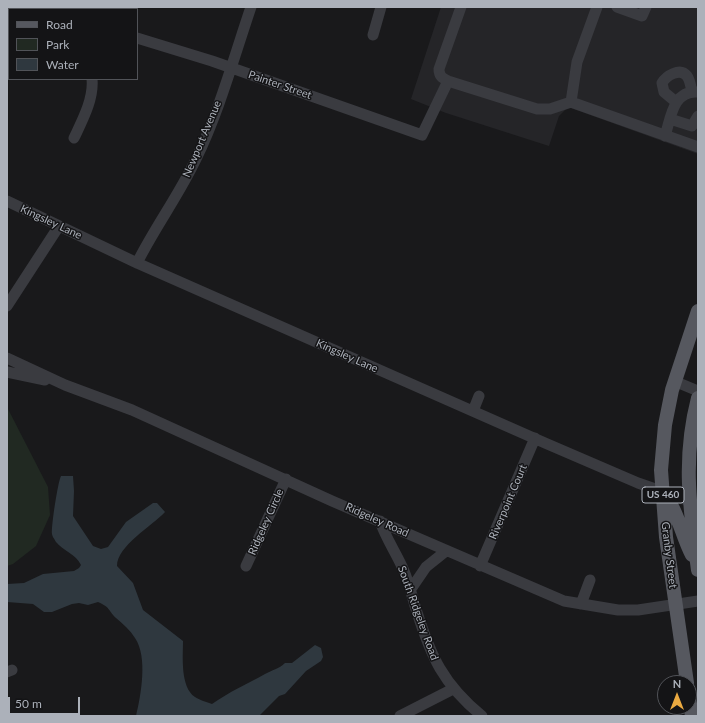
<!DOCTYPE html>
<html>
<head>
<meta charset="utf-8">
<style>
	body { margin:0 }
	#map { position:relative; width:705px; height:723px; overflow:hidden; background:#19191b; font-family:Lato,sans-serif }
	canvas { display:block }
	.frame { position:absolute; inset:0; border:8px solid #acb1ba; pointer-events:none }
	.legend { position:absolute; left:8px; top:8px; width:130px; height:72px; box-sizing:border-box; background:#141416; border:1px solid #515358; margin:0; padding:5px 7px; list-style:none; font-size:12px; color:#acb1ba }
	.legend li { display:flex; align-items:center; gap:8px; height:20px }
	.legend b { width:20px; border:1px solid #515358 }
	.north { position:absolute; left:657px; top:675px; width:40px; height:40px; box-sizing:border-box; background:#141416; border:1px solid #515358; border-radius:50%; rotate:0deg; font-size:11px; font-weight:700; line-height:16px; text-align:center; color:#acb1ba }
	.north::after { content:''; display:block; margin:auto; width:14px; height:18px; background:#ebaa41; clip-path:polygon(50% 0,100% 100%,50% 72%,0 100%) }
	.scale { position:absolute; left:8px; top:697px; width:72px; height:18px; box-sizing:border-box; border:2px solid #acb1ba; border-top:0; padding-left:5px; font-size:12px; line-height:14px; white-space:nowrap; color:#acb1ba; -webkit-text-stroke:3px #141416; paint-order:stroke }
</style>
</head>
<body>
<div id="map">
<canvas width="705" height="723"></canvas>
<div class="frame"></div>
<ul class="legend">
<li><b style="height:5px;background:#56585f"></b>Road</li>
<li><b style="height:11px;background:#212922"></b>Park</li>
<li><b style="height:11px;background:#2f383f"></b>Water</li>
</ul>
<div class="north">N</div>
<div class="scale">50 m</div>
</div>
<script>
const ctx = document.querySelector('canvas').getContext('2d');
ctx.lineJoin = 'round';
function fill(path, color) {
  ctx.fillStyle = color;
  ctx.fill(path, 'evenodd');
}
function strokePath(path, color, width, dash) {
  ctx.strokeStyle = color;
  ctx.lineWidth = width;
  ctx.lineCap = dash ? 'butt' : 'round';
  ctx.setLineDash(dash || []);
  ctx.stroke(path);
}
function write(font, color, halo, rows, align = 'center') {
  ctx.font = font + ' Lato,sans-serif';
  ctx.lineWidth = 3;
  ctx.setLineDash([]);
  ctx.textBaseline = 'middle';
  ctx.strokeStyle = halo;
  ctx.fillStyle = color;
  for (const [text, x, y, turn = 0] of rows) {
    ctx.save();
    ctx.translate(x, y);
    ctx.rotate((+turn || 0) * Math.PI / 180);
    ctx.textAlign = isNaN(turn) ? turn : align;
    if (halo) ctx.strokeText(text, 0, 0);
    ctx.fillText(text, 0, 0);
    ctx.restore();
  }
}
fill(new Path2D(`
	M 441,7 L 698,7 L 698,154 L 568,107 L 559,116 L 549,146 L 446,113 L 411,99 Z`), '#252528');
fill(new Path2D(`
	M 7,407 L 48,487 L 50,515 L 36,546 L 13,564 L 7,566 Z`), '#212922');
fill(new Path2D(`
	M 61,476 L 73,476 L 74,491 L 73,516 L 93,546 L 101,549 L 108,547 L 126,522 L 153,503 L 157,503 L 165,512 C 152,526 117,546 117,566 L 133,583 L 143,610 L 183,641 C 183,656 180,687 195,697 C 199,700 207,702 212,704 C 229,692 247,684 265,674 C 272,670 279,669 285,663 L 292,663 L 315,645 L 321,648 L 323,657 L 321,661 L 306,671 L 285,694 L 279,696 L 259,716 L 136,716 C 141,695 148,657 135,638 C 130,630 123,624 116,618 C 107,609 111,608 98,602 L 88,605 L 79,603 L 72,604 L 52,612 L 44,612 L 33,604 L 7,602 L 7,584 L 24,583 L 43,574 L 74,571 L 79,568 L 81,565 C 76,554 63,551 56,542 C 55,540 52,536 52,534 C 51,527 58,481 61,476 Z`), '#2f383f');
strokePath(new Path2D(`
	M 597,7 L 577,62 L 571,102 L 698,147
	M 617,7 L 642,16 L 646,7
	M 7,17 L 9,16
	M 373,35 L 381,7
	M 137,38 L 212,61 L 422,135 L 448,81 L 537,109 L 550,109 L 571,102
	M 448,81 C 442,78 439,76 439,69 L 461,7
	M 676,102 L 664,92 L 662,83 C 666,76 680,67 687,76 C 690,80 691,87 692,92
	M 670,119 L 692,126 L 698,116
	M 665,136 C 671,117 673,90 698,92
	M 74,138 C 82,121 94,99 92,79
	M 7,201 L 137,263 L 545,443 L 638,483 L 690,501
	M 137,263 C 155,227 179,195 196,159 C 219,112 234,57 251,7
	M 7,306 L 59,226
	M 7,358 L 65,385 L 132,410 L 332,501 L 564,601 L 618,610 L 638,610 L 698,601
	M 7,372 L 45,380
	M 674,381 L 698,391
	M 473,411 L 479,396
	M 380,521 C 386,539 397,554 404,571 C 409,583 412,596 416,609 C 431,657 443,684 482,716
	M 246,566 L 286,479
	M 480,566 L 535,438
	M 411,589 L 426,567 L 446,551
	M 581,604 L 590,580
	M 7,672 L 12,670
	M 400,716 L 453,689`), '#3a3b40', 11);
strokePath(new Path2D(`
	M 698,398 C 682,460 690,508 698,570
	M 662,492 C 678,510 681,534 692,555
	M 687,683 L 666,537 L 661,470 L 665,425 L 672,390 L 698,311
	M 689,698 L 692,716`), '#56585f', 14);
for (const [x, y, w] of [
	[663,495,42]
]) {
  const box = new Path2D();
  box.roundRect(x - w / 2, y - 8, w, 16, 3);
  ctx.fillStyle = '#141416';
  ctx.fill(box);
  strokePath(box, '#acb1ba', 1);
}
write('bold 10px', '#acb1ba', null, [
	["US 460",663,495]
]);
write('11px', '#acb1ba', '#141416', [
	["Painter Street",280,85,19],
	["Newport Avenue",202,139,-67],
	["Kingsley Lane",51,222,25],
	["Kingsley Lane",347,356,24],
	["Riverpoint Court",508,502,-67],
	["Ridgeley Road",377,520,24],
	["Ridgeley Circle",266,522,-66],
	["Granby Street",669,555,83],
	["South Ridgeley Road",418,613,70]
]);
</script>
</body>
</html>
